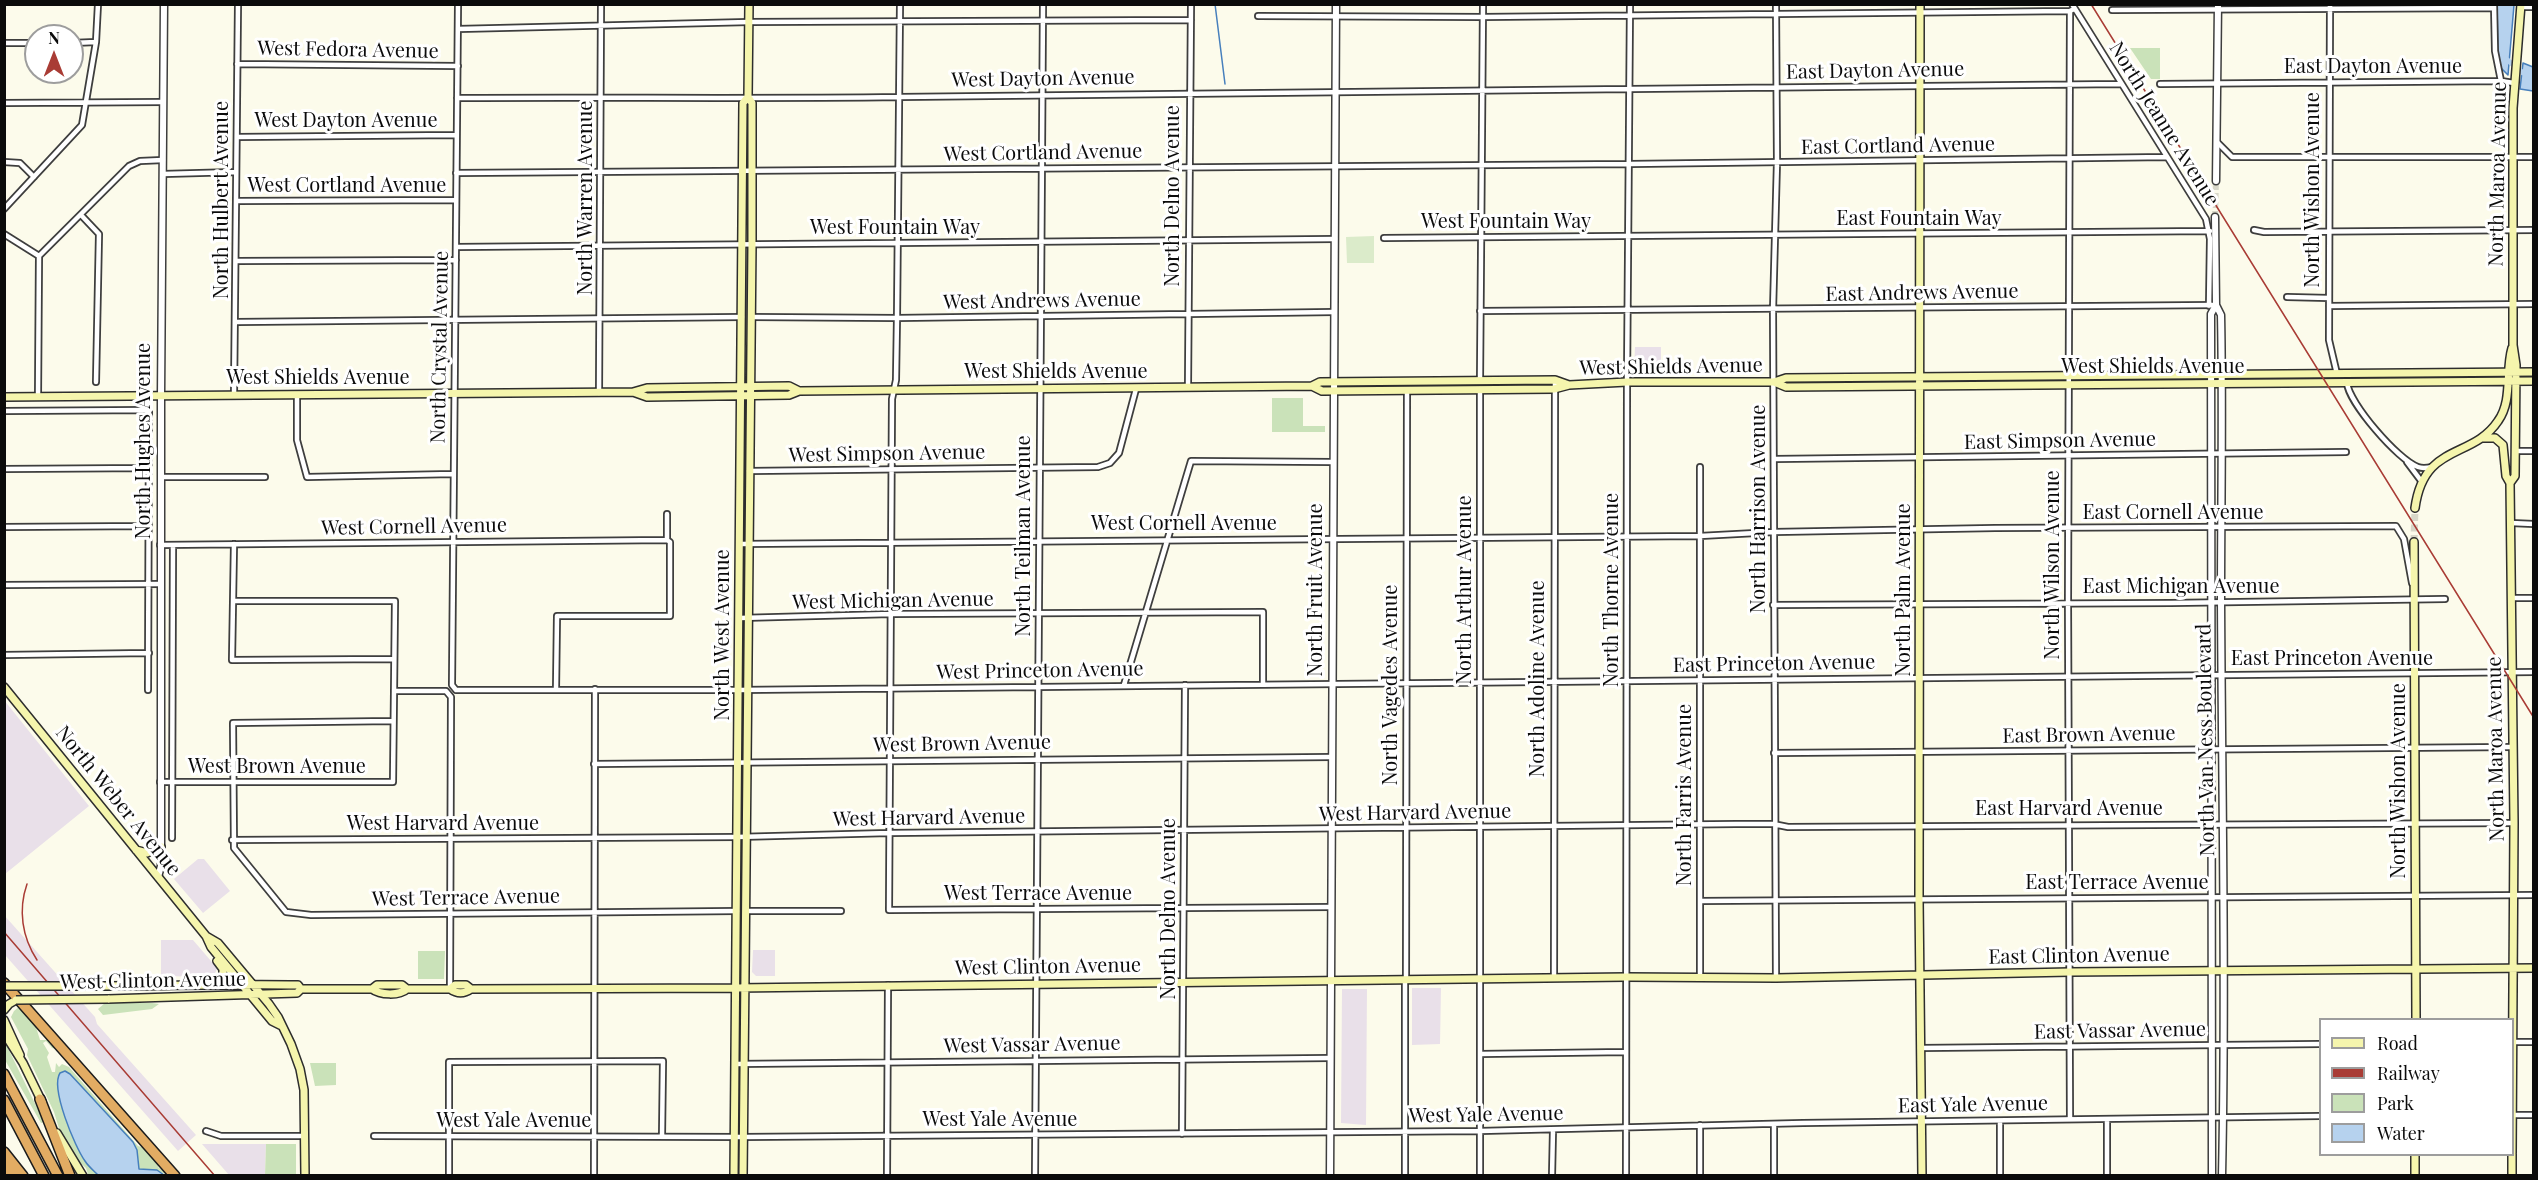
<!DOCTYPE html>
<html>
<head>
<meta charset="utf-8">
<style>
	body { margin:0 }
	#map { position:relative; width:2538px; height:1180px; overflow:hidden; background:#fcfbeb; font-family:"Playfair Display",serif }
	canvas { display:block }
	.frame { position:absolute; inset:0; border:6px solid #0b0b0b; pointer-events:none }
	.legend { position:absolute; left:2319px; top:1018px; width:195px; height:138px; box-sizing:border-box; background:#fff; border:2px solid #9d9d9d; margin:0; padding:8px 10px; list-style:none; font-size:18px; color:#0b0b0b }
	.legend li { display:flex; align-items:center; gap:12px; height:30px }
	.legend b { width:30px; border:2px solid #9d9d9d }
	.north { position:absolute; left:24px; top:24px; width:60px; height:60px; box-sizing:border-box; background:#fff; border:2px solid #9d9d9d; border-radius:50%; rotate:0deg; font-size:16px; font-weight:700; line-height:24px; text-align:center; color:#0b0b0b }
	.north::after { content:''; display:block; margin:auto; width:21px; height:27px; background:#a93c35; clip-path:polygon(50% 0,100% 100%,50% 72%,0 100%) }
</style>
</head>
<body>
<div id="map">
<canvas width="2538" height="1180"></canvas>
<div class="frame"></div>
<ul class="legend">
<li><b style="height:8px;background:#f5f5ad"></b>Road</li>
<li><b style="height:8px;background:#a93c35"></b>Railway</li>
<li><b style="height:16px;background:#cae2b9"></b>Park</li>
<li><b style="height:16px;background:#b6d2ee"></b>Water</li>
</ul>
<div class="north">N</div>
</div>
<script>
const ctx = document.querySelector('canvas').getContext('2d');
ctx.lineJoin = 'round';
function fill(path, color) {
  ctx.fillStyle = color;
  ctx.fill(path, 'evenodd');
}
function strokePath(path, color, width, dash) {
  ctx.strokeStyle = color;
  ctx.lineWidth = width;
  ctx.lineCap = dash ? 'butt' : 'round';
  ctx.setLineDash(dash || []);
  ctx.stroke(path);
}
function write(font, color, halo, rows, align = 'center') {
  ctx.font = font + ' "Playfair Display",serif';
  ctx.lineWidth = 6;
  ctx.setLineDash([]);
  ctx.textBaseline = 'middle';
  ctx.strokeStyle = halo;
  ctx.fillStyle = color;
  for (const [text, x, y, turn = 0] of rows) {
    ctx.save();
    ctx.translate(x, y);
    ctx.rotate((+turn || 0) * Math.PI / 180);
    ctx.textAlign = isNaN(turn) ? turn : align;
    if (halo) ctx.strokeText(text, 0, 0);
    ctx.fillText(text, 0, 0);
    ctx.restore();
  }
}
fill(new Path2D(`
	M 1635,347 L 1661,347 L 1661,373 L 1634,373 Z
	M 4,700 L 89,806 L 5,874 L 4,874 Z
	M 198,859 L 204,859 L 230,891 L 203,913 L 174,879 Z
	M 4,915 L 95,1017 L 97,1024 L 196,1135 L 178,1151 L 5,955 Z
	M 161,940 L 193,940 L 217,968 L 214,977 L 161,976 Z
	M 753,950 L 775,950 L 775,976 L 756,976 L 752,972 Z
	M 1412,988 L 1441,988 L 1440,1044 L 1412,1045 Z
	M 1342,989 L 1367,989 L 1366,1125 L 1341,1123 Z
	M 202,1144 L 266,1144 L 265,1175 L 229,1175 Z`), '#e9e0e9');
fill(new Path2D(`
	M 2130,48 L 2160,48 L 2160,79 L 2151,79 Z
	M 1272,398 L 1303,398 L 1303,426 L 1325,426 L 1325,432 L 1272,432 Z
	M 418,951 L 445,951 L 444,979 L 418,979 Z
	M 105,1003 L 152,1003 L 159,1004 L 152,1009 L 103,1015 L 98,1009 Z
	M 21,1005 L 41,1031 L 36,1027 L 40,1040 L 49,1040 L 57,1049 L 52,1048 L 46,1041 L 43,1043 L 49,1053 L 47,1057 L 52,1072 L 55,1072 L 56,1063 L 59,1067 L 62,1064 L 69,1067 L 138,1146 L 145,1148 L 165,1170 L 158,1166 L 158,1167 L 169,1175 L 151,1169 L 139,1169 L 138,1157 L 85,1162 L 98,1175 L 88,1174 L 86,1168 L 79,1162 L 61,1135 L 54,1112 L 27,1055 L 28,1049 L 11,1017 L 14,1011 Z
	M 5,1042 L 44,1122 L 41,1123 L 5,1060 Z
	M 310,1063 L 336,1063 L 336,1085 L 315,1086 Z
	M 266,1144 L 296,1144 L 296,1175 L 265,1175 Z`), '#cae2b9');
fill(new Path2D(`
	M 1374,236 L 1374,263 L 1347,263 L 1346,237 Z`), '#dbebca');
const water = new Path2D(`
	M 2497,5 L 2514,5 L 2508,75 L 2501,68 L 2498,60 Z
	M 2523,63 L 2533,67 L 2533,91 L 2520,89 Z
	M 65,1071 L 70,1074 L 133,1142 L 137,1150 L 139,1169 L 157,1170 L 164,1175 L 98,1175 C 94,1171 88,1166 85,1161 C 75,1147 50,1088 60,1073 Z`);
fill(water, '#b6d2ee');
strokePath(water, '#467fbc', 1.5);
strokePath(new Path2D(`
	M 1215,4 L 1225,84`), '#467fbc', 1.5);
strokePath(new Path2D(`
	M 2505,58 L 2523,73 L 2534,77`), '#b6d2ee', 5);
strokePath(new Path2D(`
	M 2215,217 L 2216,181`), '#d8d7c9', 6, [6, 3]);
strokePath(new Path2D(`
	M 2414,542 L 2415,508`), '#d8d7c9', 7, [7, 3.5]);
const minor = new Path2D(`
	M 458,4 L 452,685 L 456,690 L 739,690 L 2534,672
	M 900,4 L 897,318 L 896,380 L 892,399 L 889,910 L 1331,907
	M 2072,4 L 2206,219 L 2210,239 L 2209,306
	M 2330,4 L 2329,340 L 2337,374
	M 2494,4 L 2495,51 L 2501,81
	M 2521,7 L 2534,7
	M 2112,10 L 2494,8
	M 2070,11 L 2068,602 L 2070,1119
	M 1258,16 L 1483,17 L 2070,11 L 2074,9
	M 458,29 L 749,22 L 1191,20
	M 4,43 L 36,43
	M 72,43 L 96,42
	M 237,64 L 458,66
	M 2160,84 L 2501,81 L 2514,83
	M 457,98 C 605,97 752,99 900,97 C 1307,90 1714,90 2121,84
	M 4,103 L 163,102
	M 237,137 L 456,135
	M 2217,142 L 2232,157 L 2534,157
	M 4,162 L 20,163 L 34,177
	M 456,173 L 1630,164 L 2167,157
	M 163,174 L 236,172
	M 237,201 L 456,200
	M 4,209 L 82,125 L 96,42 L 98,4
	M 81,215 L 99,234 L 96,382
	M 2254,230 L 2264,232 L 2534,230
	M 4,234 L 39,256
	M 1384,238 L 2210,231
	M 456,247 L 1335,239
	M 237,261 L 456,260
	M 2287,297 L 2329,298
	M 2329,306 L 2534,304
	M 1480,311 L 2216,305
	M 751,317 L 897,318 L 1334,312
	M 237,322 L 742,317
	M 1480,381 L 1483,4
	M 2347,383 C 2349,403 2398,460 2418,467 C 2423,469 2427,468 2432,467
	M 1188,387 L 1191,4
	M 1480,389 L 1480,1176
	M 599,393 L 601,4
	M 234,395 L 238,4
	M 297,395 L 297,440 L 307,477 L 453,474
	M 38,397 L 39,256 L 129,166 L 140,161 L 163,160
	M 4,411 L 149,410 L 148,690
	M 2515,451 L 2534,451
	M 1775,459 L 2346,452
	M 2407,462 L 2422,482
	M 1700,467 L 1700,978
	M 4,469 L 149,468
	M 749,471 L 1098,467 L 1110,463 L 1119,453 L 1136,389
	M 161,477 L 265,477
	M 2511,523 L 2534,524
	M 4,527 L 149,526
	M 234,544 L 232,660 L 394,659
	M 740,544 L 1700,536 L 1774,532 L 1995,528 L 2396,526 L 2404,539 L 2412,583
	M 160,545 L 667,540
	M 4,585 L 161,584
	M 2511,598 L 2534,598
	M 1773,605 L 2171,603 L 2445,599
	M 740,618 L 891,614 L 1263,612 L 1263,684
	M 4,655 L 149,653
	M 1124,685 L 1191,461 L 1332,462
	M 556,690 L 557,616 L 670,616 L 670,542 L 667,540 L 667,514
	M 394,691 L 446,691 L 451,697 L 450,989
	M 393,721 L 233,723 L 234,848 L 286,912 L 311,915 L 737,911
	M 1774,753 L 2512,747
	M 594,764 L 1331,757
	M 160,782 L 393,782 L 395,601 L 233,601
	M 172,838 L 173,545
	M 232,840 L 737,837 L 889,833 L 1736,824 L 1773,824 L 1788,827 L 2514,823
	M 1700,901 L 2534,895
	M 746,911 L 841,911
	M 1554,978 L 1555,380
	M 1776,978 L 1773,310 L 1777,162 L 1776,4
	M 1406,980 L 1407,391
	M 2512,1042 L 2534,1042
	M 1920,1048 L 2320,1044
	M 1480,1054 L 1626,1052
	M 735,1064 L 1330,1058
	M 2512,1115 L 2534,1115
	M 2000,1121 L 2000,1176
	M 1774,1124 L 1774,1176
	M 1700,1125 L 1700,1176
	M 206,1131 L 221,1136 L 304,1136
	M 1182,1134 L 1185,685
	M 374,1136 L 743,1137 L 1480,1131 L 1803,1123 L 2320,1116
	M 449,1176 L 449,1062 L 663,1061 L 662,1136
	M 594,1176 L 595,689
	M 887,1176 L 888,985
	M 1035,1176 L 1043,4
	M 1405,1176 L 1405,980
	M 1552,1176 L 1553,1130
	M 1626,1176 L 1627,382 L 1630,4
	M 2107,1176 L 2107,1119`);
const tertiary = new Path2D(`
	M 2216,181 L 2218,4
	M 2215,217 L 2216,305 L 2221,315 C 2223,410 2221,505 2221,600 C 2222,792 2226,984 2222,1176
	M 158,877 L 161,866 L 161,396 L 164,4
	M 1330,1176 L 1336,4
	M 2212,1176 L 2211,314 L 2216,305`);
const secondary = new Path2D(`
	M 1920,4 L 1919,899 L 1922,1176
	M 1774,382 L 1786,387 L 2534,381
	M 1312,386 L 1322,391 L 1554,389 L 1569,385 L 1627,382 L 1774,382 L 1786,378 L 2534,372
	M 633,392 L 647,388 L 789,386 L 799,391 L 1312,386 L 1320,382 L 1555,380 L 1569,385
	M 4,397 L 633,392 L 647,397 L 789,395 L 799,391
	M 2482,438 L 2495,438 L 2503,445 L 2506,476 L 2510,483
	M 2415,508 C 2424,442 2472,460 2498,421 C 2513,400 2505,372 2512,348
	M 2414,542 L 2416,1020
	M 4,687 L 206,936 L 211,947 L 272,1021 L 280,1025
	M 136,850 L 147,853 L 161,847
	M 206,936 L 218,943 L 269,1004 L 278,1017 L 291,1044 L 300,1069 L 304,1090 L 305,1176
	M 213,985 L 223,976 L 223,969 L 217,961
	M 96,986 C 163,986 230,984 298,985 L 301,989 L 372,989 L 377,985 L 402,985 L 407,989
	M 372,989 C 380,995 399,996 407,989 L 450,989 L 455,985 L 466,985 L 471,989
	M 450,989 C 457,994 464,994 471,989 L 737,988 L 1626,977 L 1776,978 L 2070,972 L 2534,968
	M 108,999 L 297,993 L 301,989
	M 4,1010 L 9,1004 L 16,1000
	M 4,1020 L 20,1055
	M 4,1033 L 23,1063 L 42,1102
	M 57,1133 L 83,1176
	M 2512,1153 L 2514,823 L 2510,483 L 2515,476 L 2516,365 L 2513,345 L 2513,108 L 2521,4
	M 734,1176 L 743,103 L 748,97 L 749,4
	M 743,1176 L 752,244 L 752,103 L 748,97
	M 2415,1176 L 2415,1154
	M 2512,1176 L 2512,1154`);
const motorway = new Path2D(`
	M 4,983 L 175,1176
	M 4,1074 L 58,1176
	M 40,1099 L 70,1176
	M 4,1100 L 44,1176
	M 4,1152 L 23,1176
	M 4,1166 L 12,1176`);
strokePath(minor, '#3e3e3e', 8);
strokePath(tertiary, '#3e3e3e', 9);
strokePath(secondary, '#2d2d2d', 10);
strokePath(motorway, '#1c1c1c', 12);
strokePath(minor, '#fff', 4.5);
strokePath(tertiary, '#fff', 6);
strokePath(secondary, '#f5f5ad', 7);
strokePath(motorway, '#e2ac63', 9);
strokePath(new Path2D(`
	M 2091,4 L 2534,718
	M 27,884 C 18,910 22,937 37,960
	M 4,932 L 215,1176`), '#a93c35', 1.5);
const secondaryBridge = new Path2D(`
	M 4,986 L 96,986
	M 16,1000 L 108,999`);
strokePath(secondaryBridge, '#2d2d2d', 10, []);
strokePath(secondaryBridge, '#f5f5ad', 7);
write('20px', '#0b0b0b', '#fff', [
	["West Fedora Avenue",348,50,1],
	["East Dayton Avenue",2373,67],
	["East Dayton Avenue",1875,71,-1],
	["West Dayton Avenue",1043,79,-1],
	["West Dayton Avenue",346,121],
	["North Jeanne Avenue",2164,124,58],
	["East Cortland Avenue",1898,146,-1],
	["West Cortland Avenue",1043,153,-1],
	["North Maroa Avenue",2498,174,-89],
	["West Cortland Avenue",347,186],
	["North Wishon Avenue",2313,190,-90],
	["North Delno Avenue",1173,196,-90],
	["North Warren Avenue",586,198,-90],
	["North Hulbert Avenue",222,200,-90],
	["East Fountain Way",1919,219],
	["West Fountain Way",1506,222],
	["West Fountain Way",895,228],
	["East Andrews Avenue",1922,293,-1],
	["West Andrews Avenue",1042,301,-1],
	["North Crystal Avenue",440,347,-89],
	["West Shields Avenue",1671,367,-1],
	["West Shields Avenue",2153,367],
	["West Shields Avenue",1056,372],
	["West Shields Avenue",318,378],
	["North Hughes Avenue",144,441,-90],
	["East Simpson Avenue",2060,441,-1],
	["West Simpson Avenue",887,454,-1],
	["North Harrison Avenue",1759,509,-90],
	["East Cornell Avenue",2173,513],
	["West Cornell Avenue",1184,524],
	["West Cornell Avenue",414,527,-1],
	["North Teilman Avenue",1024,536,-90],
	["North Wilson Avenue",2053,565,-90],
	["East Michigan Avenue",2181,587],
	["North Fruit Avenue",1316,590,-90],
	["North Arthur Avenue",1465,590,-90],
	["North Thorne Avenue",1612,590,-90],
	["North Palm Avenue",1904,590,-90],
	["West Michigan Avenue",893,601,-1],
	["North West Avenue",723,635,-90],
	["East Princeton Avenue",2332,659],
	["East Princeton Avenue",1774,664,-1],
	["West Princeton Avenue",1040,671,-1],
	["North Adoline Avenue",1538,679,-90],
	["North Vagedes Avenue",1391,685,-90],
	["East Brown Avenue",2089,735,-1],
	["North Van Ness Boulevard",2206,740,-91],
	["West Brown Avenue",962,744,-1],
	["North Maroa Avenue",2496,749,-91],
	["West Brown Avenue",277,767],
	["North Wishon Avenue",2399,781,-90],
	["North Farris Avenue",1685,795,-90],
	["North Weber Avenue",118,801,51],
	["East Harvard Avenue",2069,809],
	["West Harvard Avenue",1415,813,-1],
	["West Harvard Avenue",929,818,-1],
	["West Harvard Avenue",443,824],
	["East Terrace Avenue",2117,883],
	["West Terrace Avenue",1038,894],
	["West Terrace Avenue",466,898,-1],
	["North Delno Avenue",1169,909,-90],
	["East Clinton Avenue",2079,956,-1],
	["West Clinton Avenue",1048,967,-1],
	["West Clinton Avenue",153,981,-1],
	["East Vassar Avenue",2120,1031,-1],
	["West Vassar Avenue",1032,1045,-1],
	["East Yale Avenue",1973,1105,-1],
	["West Yale Avenue",1486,1115,-1],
	["West Yale Avenue",1000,1120],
	["West Yale Avenue",514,1121]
]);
</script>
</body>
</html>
